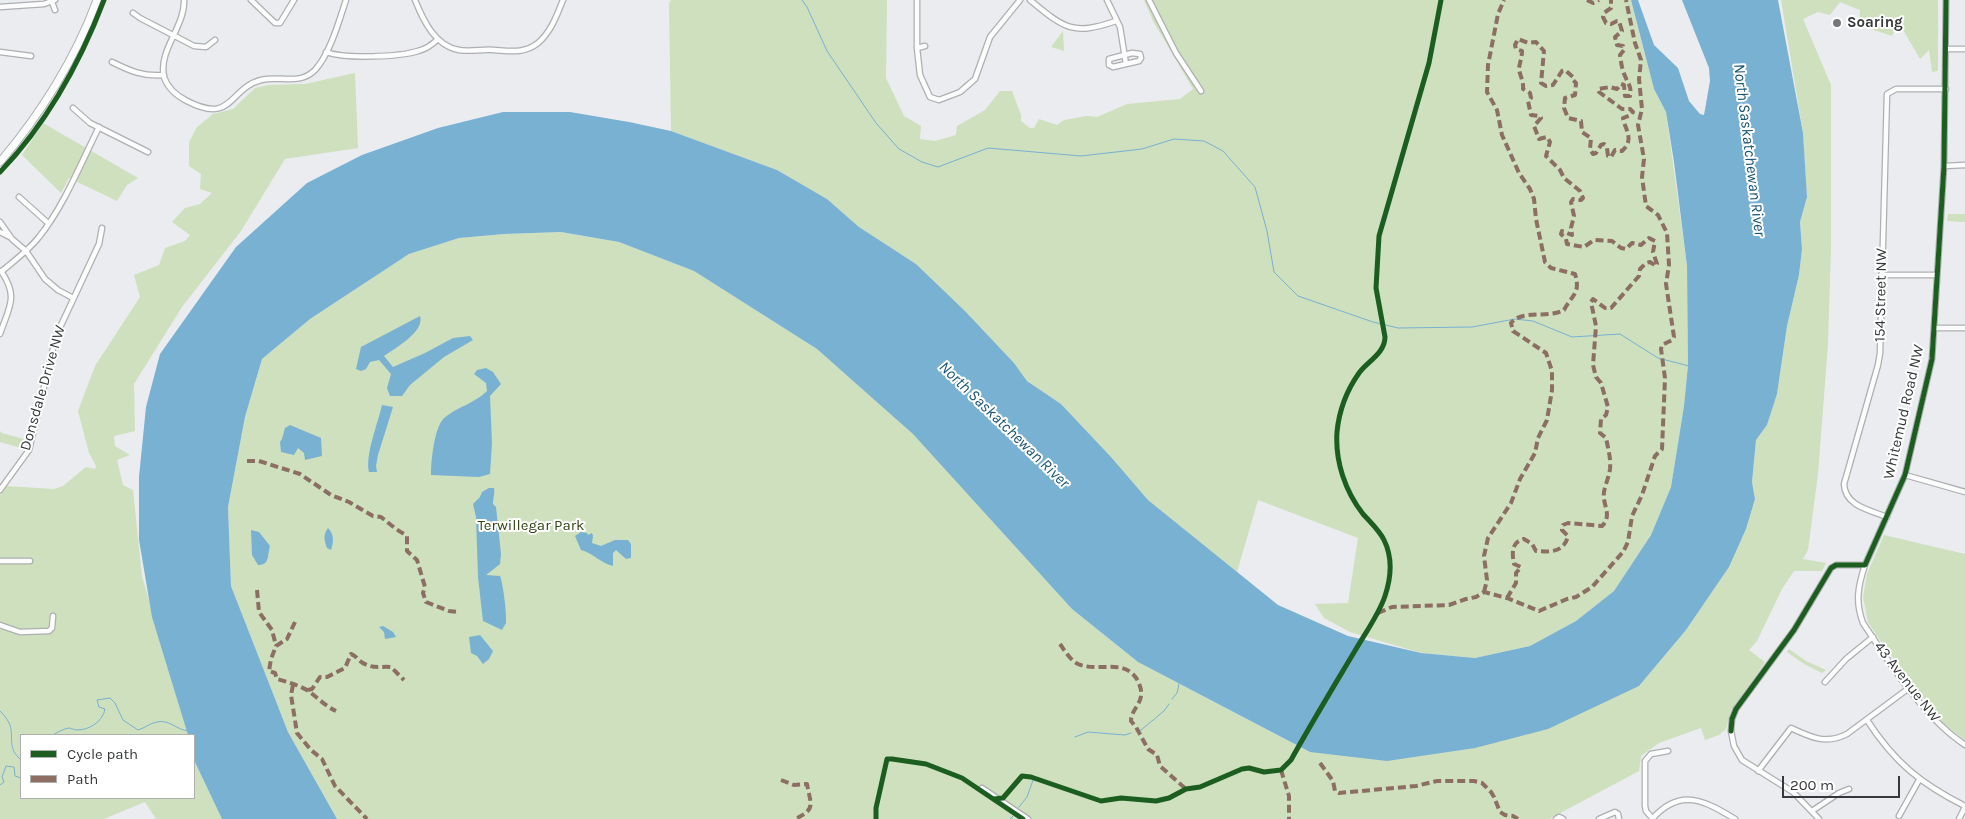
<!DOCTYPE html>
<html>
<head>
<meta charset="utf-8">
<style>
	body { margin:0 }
	#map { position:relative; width:1965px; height:819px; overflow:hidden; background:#eaecef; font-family:Karla,sans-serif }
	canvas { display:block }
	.legend { position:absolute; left:20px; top:734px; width:175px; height:65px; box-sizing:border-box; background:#fff; border:1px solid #afafb0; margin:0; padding:6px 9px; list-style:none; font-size:15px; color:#36383a }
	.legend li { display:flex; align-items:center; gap:10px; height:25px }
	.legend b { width:25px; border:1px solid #afafb0 }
	.scale { position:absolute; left:1782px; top:776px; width:118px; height:22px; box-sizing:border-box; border:2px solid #36383a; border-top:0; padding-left:6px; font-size:15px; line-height:18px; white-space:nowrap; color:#36383a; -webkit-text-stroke:4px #fff; paint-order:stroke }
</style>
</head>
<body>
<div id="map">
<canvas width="1965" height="819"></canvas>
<ul class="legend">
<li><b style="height:6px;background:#1b5e20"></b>Cycle path</li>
<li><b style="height:6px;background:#8d6e63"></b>Path</li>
</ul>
<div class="scale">200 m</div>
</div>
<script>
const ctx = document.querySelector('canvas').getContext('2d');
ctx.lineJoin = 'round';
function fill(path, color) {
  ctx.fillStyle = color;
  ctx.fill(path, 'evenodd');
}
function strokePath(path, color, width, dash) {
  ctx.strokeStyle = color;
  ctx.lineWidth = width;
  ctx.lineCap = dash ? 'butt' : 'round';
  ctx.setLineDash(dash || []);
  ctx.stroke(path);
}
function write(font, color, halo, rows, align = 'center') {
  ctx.font = font + ' Karla,sans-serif';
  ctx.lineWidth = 4;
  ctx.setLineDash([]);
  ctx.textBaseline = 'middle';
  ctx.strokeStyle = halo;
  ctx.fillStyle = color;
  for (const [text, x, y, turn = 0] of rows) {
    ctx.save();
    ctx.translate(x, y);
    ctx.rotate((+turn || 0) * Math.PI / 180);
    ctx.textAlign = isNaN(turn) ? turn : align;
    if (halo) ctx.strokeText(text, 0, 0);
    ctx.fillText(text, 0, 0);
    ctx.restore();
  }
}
fill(new Path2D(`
	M 671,0 L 887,0 L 886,78 L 904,116 L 921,126 L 920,139 L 935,141 L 956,135 L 957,126 L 985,110 L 1000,91 L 1012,91 L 1021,115 L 1021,121 L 1030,128 L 1034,128 L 1039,119 L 1057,125 L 1064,120 L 1087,116 L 1097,117 L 1127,104 L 1180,99 L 1193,89 L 1153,21 L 1144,0 L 1631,0 L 1654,89 L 1666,112 L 1687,266 L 1688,365 L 1684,406 L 1671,487 L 1651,535 L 1614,591 L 1576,621 L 1530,646 L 1475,658 L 1421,653 L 1350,632 L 1324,618 L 1315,604 L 1348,603 L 1358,538 L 1258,500 L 1237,572 L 1148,500 L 1111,457 L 1061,404 L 1027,381 L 1014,363 L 965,311 L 916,264 L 859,227 L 827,199 L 777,170 L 671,131 L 669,3 Z
	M 1781,0 L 1938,0 L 1938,71 L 1932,72 L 1929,50 L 1920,59 L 1899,23 L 1892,36 L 1859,25 L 1860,10 L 1840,2 L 1830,15 L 1818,12 L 1803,19 L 1831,85 L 1831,248 L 1828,344 L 1818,474 L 1808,550 L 1803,559 L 1826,563 L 1822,571 L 1794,571 L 1782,589 L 1757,641 L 1749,650 L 1765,662 L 1731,711 L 1726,729 L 1719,735 L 1705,740 L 1701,728 L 1659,743 L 1641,756 L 1639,771 L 1549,819 L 337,819 L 288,732 L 231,586 L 228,507 L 245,417 L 262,359 L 310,319 L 409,254 L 459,238 L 504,234 L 561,232 L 619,242 L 694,271 L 817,349 L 914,434 L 1072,609 L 1138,662 L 1310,752 L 1639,686 L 1686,630 L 1729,567 L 1746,529 L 1755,499 L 1752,482 L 1756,440 L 1767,425 L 1777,394 L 1787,326 L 1799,275 L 1802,249 L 1800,222 L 1807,197 L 1803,133 Z
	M 1063,31 L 1064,51 L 1051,47 Z
	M 355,73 L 358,148 L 285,159 L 241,231 L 182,307 L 134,384 L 135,431 L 114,436 L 115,446 L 130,455 L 117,460 L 123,485 L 133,490 L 142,576 L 188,735 L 21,735 L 21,798 L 194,798 L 194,760 L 222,819 L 156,819 L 145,802 L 104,819 L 0,819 L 0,495 L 6,486 L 54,489 L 63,486 L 86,467 L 95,469 L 96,466 L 89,453 L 78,411 L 95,366 L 140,297 L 134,275 L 159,265 L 165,248 L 185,241 L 190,235 L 172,222 L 185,208 L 200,204 L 212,193 L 200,189 L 201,174 L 189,166 L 189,142 L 197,127 L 213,114 L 233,109 L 255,88 L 269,85 L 305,84 Z
	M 43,123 L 138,178 L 127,185 L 117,201 L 69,178 L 61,193 L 22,155 Z
	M 1948,214 L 1965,214 L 1965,222 L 1947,221 Z
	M 0,431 L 2,433 L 27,440 L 25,449 L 0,442 Z
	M 1884,535 L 1965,554 L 1965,740 L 1943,724 L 1881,642 L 1868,622 L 1863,597 L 1867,574 Z
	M 1789,649 L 1806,661 L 1826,670 L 1822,673 L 1804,664 L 1787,652 Z`), '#cee0be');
fill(new Path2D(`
	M 1631,0 L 1638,0 L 1654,45 L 1678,68 L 1689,101 L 1700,114 L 1704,115 L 1710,81 L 1709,68 L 1682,0 L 1778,0 L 1803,133 L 1807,197 L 1800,222 L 1802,249 L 1799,275 L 1787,326 L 1777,394 L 1767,425 L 1756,440 L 1752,482 L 1755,499 L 1746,529 L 1729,567 L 1686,630 L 1639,686 L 1548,729 L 1475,748 L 1387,761 L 1310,752 L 1138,662 L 1072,609 L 913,434 L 817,349 L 694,271 L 619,242 L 561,232 L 504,234 L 459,238 L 409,254 L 310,319 L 262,359 L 245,417 L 228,507 L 231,586 L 288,732 L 337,819 L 222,819 L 194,760 L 194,735 L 188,735 L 152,617 L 139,540 L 139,477 L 146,407 L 160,354 L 236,247 L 307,183 L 362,155 L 438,128 L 503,112 L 570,112 L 629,122 L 671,131 L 777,170 L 827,199 L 859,227 L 916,264 L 965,311 L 1014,363 L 1027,381 L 1061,404 L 1111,457 L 1148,500 L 1278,605 L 1348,636 L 1421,653 L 1475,658 L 1530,646 L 1576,621 L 1614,591 L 1651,535 L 1671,487 L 1684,406 L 1688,365 L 1687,266 L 1674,162 L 1666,112 L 1654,89 Z
	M 420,316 C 425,332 395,348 384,356 L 393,367 L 425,353 L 453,338 L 470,336 L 473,340 L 444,357 L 410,385 L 402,396 L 390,396 L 387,388 L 391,374 L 379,360 L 370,362 L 366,369 L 361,371 L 356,369 L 361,347 Z
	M 486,368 L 493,372 L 501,384 L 490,396 L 492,443 L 490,474 L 479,477 L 431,475 C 431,461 434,428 444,418 C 457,407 475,403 487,391 L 486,383 L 474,374 L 477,370 Z
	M 382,405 L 393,407 L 378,455 L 376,466 L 377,472 L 369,472 C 365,455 378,423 382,405 Z
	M 290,425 L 321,438 L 322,456 L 305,460 L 304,453 L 298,448 L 294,455 L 281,452 L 280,442 L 282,439 L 285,428 Z
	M 489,488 L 494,488 C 495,494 493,498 493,504 L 496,507 L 501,554 L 500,564 L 486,575 L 500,576 C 503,582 507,615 506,623 C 505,625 503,628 502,630 L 483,621 L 478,577 L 476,517 L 473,504 L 480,497 L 482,492 Z
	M 328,528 C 334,534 334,542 331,550 L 327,548 C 324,540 323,535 328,528 Z
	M 251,530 L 259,532 L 270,546 C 267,556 270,565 258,565 L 252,555 Z
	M 581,532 L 587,533 L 588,535 L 592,533 L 593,536 L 592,543 L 601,546 L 615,540 L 628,540 L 631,544 L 631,558 L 626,559 L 616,550 L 613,553 L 613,566 C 602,564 593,553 581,550 L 575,536 Z
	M 383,626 L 393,632 L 396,637 L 385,639 L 384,632 L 379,627 Z
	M 480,635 L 493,651 L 489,659 L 483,664 L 477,656 L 471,653 L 469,637 Z`), '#79b1d3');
fill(new Path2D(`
	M 1361,637 L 1364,637 L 1299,749 L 1296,748 Z`), '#eaecef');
strokePath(new Path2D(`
	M 802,0 L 807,7 L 827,51 L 876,123 L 899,149 L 922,162 L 938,167 L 988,148 L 1081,156 L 1142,149 L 1174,139 L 1204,141 L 1223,151 L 1255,187 L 1267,231 L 1274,272 L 1298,296 L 1373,322 L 1398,328 L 1472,327 L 1515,319 L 1533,321 L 1572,337 L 1620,334 L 1658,358 L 1689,366
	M 1172,699 L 1177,693 L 1179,684
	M 0,711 C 4,715 8,720 10,725 C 14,739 7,748 21,760
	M 1136,731 L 1141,730 L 1164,711 L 1169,704
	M 53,735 C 58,732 63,729 69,728 C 71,728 74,730 77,730 C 90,730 103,721 105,709 L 99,707 L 97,700 L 110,698 L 115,703 L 123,720 L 138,730 C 145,728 150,723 157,722 C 169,719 177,730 188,731
	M 1075,737 L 1088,732 L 1125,735 L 1131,733
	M 0,785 L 4,782 L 2,777 L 6,766 L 14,767 L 15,776 L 21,778
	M 1019,807 L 1027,797 L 1033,780
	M 1010,819 L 1013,816`), '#79b1d3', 1);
const street = new Path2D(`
	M 184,0 C 185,27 158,50 164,77 C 168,89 177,96 187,101 C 233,125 229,88 261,80 C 280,75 299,86 315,70 C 330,54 339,21 346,0
	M 251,0 L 275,23 L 280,23 L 294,0
	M 415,0 C 423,20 435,46 459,50 C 470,52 482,49 494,50 C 510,51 524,54 538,43 C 551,32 557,15 563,0
	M 917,0 L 917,48 L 920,75 L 930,97 L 939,100 L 960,92 L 975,79 L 990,37 L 1020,0
	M 1030,0 C 1064,28 1072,36 1116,21
	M 1107,0 L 1120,27 L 1126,64
	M 1149,0 L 1176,53 L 1201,91
	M 52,2 L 55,10
	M 0,7 L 44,4 L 55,0
	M 133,13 L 140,18 L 194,46 L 206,47 L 215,40
	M 917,48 L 925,46
	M 1946,49 L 1965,49
	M 0,52 L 31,56
	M 326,52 C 345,59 399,57 418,51 C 426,49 432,45 438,39
	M 1132,53 L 1140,54 L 1141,58 L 1139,61 L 1113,67 L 1109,65 L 1109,59 Z
	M 112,62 C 130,71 144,77 164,75
	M 73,108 L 90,123 L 148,152
	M 1944,166 L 1965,165
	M 19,197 L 48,223
	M 0,222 L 12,239 L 26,251 L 45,279 L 58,290 L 73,298
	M 0,232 L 10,237
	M 2,271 C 15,260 29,250 39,237 C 64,206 81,163 99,127
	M 1881,275 L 1937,275
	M 1935,328 L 1965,328
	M 0,334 C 9,307 19,297 1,271
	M 1905,475 L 1965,492
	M 0,490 L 29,450 L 56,336 L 99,244 L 102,228
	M 1887,517 C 1869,510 1845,506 1844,484 L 1878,365 L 1880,353 L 1887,94 L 1896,89 L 1946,89
	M 0,561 L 30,561
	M 1865,565 C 1858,586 1855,602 1863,623 C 1891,665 1923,717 1965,745
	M 0,625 L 20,632 L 49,631 L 52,628 L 53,616
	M 1825,682 L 1846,659 L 1873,637
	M 1867,720 C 1894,762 1921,784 1965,806
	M 1758,771 L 1791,728 C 1810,737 1826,745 1847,734 L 1909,688
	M 982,788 L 1028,819
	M 1812,811 L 1839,793 L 1849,789
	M 1899,816 L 1919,780
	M 1653,818 C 1681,787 1705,801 1735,819
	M 1556,819 L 1559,817 L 1563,819
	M 1599,819 L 1615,812 L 1618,814 L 1619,819
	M 1653,819 L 1646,811 L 1645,806 L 1645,761 L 1651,754 L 1668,751
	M 1819,819 L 1793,792 L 1742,760 L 1734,746 L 1731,731 L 1732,719 L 1736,709 L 1794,630 L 1831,568 L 1836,565 L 1865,565 L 1905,475 L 1932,359 L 1944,166 L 1946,0
	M 1959,819 L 1965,807`);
const secondary = new Path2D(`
	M 0,162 C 40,115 76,58 97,0`);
strokePath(street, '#aeafb1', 7);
strokePath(secondary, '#aeafb1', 9);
strokePath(street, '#fcfcfd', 4.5);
strokePath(secondary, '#fcfcfd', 7);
strokePath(new Path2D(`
	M 1587,0 L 1593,3 L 1599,0
	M 247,461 L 259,461 L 300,474 L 331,495 L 349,502 L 373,516 L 381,517 L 396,529 L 407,536 L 407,551 L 417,560 L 425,587 L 423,593 L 426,602 L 449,611 L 459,612
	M 257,590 L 259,612 L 272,630 L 276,646
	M 1484,592 L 1487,580 L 1484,556 L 1488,538 L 1511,503 L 1520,479 L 1535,453 L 1538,438 L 1547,420 L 1552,390 L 1552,371 L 1546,353 L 1513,331 L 1511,323 C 1522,309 1548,319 1564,310 C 1572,295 1581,293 1575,274 L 1551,268 L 1545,262 L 1536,219 L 1534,199 L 1530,189 L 1519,173 L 1502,135 L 1497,110 L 1487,92 L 1488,65 L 1498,14 L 1504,0
	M 1507,598 L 1516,583 L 1516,573 L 1521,567 L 1514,564 C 1512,553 1511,542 1524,539 L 1532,544 L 1536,551 C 1550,552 1564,553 1568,536 L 1562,530 L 1563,525 L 1568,523 L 1602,526 C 1613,515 1602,505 1604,492 C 1605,485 1609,477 1610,469 C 1611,458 1608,448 1606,438 L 1600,433 L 1601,419 L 1606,415 L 1608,407 L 1601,383 L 1596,377 L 1593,365 L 1596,326 L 1591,302 L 1593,299 L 1605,308 L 1611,308 L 1639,276 L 1640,269 L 1646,263 L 1650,262 L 1656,266 L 1657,264 L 1653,252 L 1655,241 L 1649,238 L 1641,245 L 1632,243 L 1626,249 L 1621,248 L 1612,241 L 1594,240 L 1584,247 L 1567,244 L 1566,239 L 1561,234 L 1562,231 L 1572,235 L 1571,228 L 1574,216 L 1571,202 L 1573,199 L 1581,200 L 1583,198 L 1580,191 L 1564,178 L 1560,170 L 1546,156 L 1550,142 L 1547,137 L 1539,139 L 1534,126 L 1541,118 L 1539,116 L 1531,115 L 1528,101 L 1531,98 L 1530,93 L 1523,89 C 1524,81 1519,74 1519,68 C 1520,62 1522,57 1522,51 L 1516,49 L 1515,45 L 1518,39 L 1528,43 L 1536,42 L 1544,51 L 1541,83 L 1546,86 L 1553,85 L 1562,71 L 1565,70 L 1573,77 L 1573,80 L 1576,83 L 1575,95 L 1565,98 L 1564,108 L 1568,118 L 1581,121 L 1582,132 L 1591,138 L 1590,149 L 1593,154 L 1596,153 L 1601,145 L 1604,144 L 1607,148 L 1608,156 L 1611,157 L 1615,150 L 1622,151 C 1635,139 1625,130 1623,118 L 1631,115 L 1633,112 L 1630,109 L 1622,109 L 1599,92 L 1598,89 L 1610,87 L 1617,89 L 1621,84 L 1624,85 L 1625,96 L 1630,96 C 1632,86 1628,84 1625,76 C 1622,70 1621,62 1620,55 L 1624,50 L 1623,46 L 1617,45 L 1615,37 L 1622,31 L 1619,21 L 1617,21 L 1611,24 L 1606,23 L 1603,17 L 1604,13 L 1611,8 L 1611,0
	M 1378,613 L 1392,607 L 1449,605 L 1466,599 L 1476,597 L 1484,592 L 1507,598 L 1539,611 L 1567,599 L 1576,597 L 1592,587 L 1623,552 L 1628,542 L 1632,516 L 1642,495 L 1655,456 L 1662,449 L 1665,378 L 1661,349 L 1662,345 L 1672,340 L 1674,337 L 1666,284 L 1669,265 L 1667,233 L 1658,215 L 1646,206 L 1642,177 L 1644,159 L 1638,125 L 1642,109 L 1639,79 L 1641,60 L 1635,43 L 1626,0
	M 295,622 L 287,639 L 276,646 L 271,659 L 269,671 L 275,673 L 277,679 C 288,682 298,685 307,690 C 317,697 325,706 336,711
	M 1060,644 C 1065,651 1070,660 1078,664 C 1099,673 1125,657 1138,681 C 1140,686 1142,691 1141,696 C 1140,705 1131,711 1131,721 L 1136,727 L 1148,749 L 1157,755 L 1160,766 L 1186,789
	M 293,685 L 291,695 L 297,733 L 311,750 L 322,759 L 335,786 L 367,819
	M 308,690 L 312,689 L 320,677 L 327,677 L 345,668 L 351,654 C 357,656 359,662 365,664 C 374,669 382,666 391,667 L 404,680
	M 1320,763 L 1333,781 L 1335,791 L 1339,793 L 1416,786 L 1437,781 L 1474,781 L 1482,783 L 1491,792 L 1494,797 L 1500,812 L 1505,815 L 1513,816 L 1518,819
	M 1281,770 L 1289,796 L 1289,819
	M 781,780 L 794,785 L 807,784 C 811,806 816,809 795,819`), '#8d6e63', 4, [8, 4]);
strokePath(new Path2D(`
	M 0,172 C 47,123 80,63 104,0
	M 1731,731 L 1732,719 L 1736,709 L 1794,630 L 1831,568 L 1836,565 L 1865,565 L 1905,475 L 1932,359 L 1944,166 L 1946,0
	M 994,799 L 1003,798 L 1022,776 L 1031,777 L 1101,801 L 1121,798 L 1156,801 L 1169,798 L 1186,789 L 1200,787 L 1242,769 L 1249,768 L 1264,772 L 1281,770 L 1291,760 C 1312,722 1334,686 1356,649 C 1366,632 1379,614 1385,596 C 1391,578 1393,558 1384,540 C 1379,530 1371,523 1363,514 C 1345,491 1335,461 1337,432 C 1339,411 1347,390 1359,373 C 1368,361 1385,353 1385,337 L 1376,288 L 1379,236 L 1429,63 L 1441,0
	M 876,819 L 876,808 L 887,759 L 892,759 L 926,764 L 962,778 L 1023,819`), '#1b5e20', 5);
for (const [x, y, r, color] of [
	[1837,23,5,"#757779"]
]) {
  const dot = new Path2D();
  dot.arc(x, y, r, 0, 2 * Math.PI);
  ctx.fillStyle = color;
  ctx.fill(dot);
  strokePath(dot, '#fff', 2);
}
write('bold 15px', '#36383a', '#fff', [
	["Soaring",1847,23]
], 'left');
write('15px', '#36383a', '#fff', [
	["154 Street NW",1881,295,-89],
	["Donsdale Drive NW",43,388,-74],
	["Whitemud Road NW",1904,412,-77],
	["43 Avenue NW",1907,682,52]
]);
write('15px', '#2f4410', '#fff', [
	["Terwillegar Park",531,526]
]);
write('italic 16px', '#185475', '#fff', [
	["North Saskatchewan River",1749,150,83],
	["North Saskatchewan River",1004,425,44]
]);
</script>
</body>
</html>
